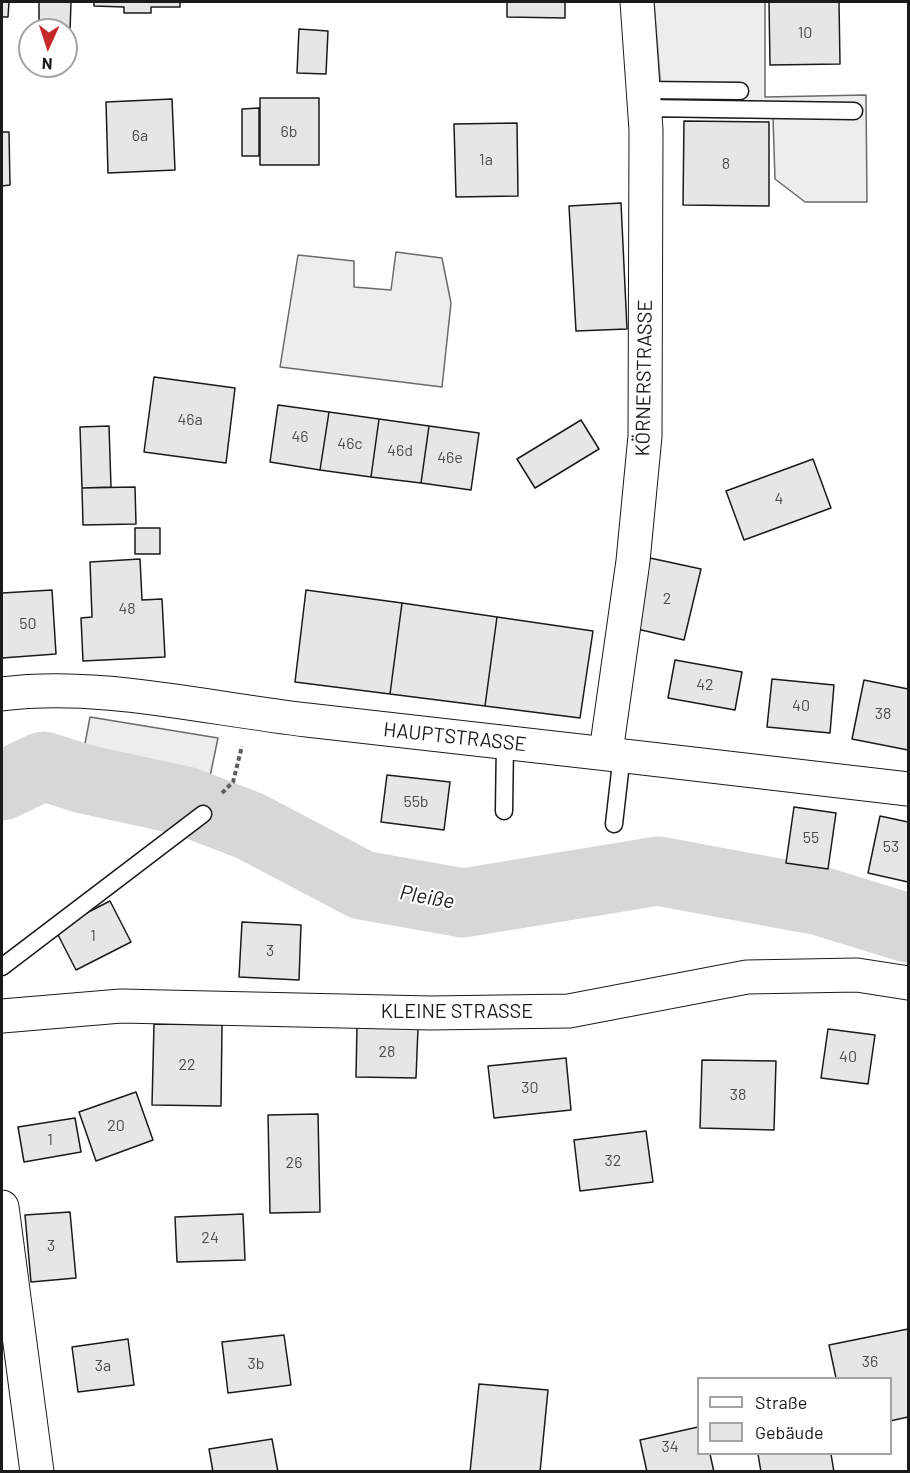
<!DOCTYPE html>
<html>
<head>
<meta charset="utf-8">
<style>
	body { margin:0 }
	#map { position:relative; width:910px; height:1473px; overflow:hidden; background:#fff; font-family:Barlow,sans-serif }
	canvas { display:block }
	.frame { position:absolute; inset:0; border:3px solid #1a1a1a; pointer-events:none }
	.legend { position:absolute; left:697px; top:1377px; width:195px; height:78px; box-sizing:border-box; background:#fff; border:2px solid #a3a3a3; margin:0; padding:8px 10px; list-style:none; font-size:18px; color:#1a1a1a }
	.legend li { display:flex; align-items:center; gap:12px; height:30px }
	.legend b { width:30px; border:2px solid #a3a3a3 }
	.north { position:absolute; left:18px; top:18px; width:60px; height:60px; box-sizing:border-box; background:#fff; border:2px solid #a3a3a3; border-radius:50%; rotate:183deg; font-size:16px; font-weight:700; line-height:24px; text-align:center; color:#1a1a1a }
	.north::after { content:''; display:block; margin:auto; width:21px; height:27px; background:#c62828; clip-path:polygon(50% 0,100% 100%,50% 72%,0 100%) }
</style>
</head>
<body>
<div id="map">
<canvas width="910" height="1473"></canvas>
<div class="frame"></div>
<ul class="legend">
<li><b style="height:8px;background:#fff"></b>Straße</li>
<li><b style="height:16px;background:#e6e6e6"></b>Gebäude</li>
</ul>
<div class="north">N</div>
</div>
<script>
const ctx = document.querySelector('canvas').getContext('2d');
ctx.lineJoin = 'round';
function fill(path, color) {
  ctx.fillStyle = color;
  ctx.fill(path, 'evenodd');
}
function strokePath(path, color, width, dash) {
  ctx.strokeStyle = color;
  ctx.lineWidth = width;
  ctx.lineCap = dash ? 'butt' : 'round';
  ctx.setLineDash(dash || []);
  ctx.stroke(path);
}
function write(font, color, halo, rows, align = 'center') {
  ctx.font = font + ' Barlow,sans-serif';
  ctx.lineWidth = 4.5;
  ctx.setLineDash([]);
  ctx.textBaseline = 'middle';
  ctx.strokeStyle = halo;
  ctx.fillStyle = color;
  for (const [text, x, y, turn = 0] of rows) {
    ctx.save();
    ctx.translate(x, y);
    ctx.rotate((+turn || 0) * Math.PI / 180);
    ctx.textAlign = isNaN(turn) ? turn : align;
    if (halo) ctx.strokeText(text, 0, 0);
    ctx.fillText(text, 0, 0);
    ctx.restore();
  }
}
const built = new Path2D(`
	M 654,2 L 765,2 L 765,97 L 866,95 L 867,202 L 805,202 L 775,179 L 773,118 L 663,117 Z
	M 396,252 L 442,258 L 451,303 L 442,387 L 280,367 L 298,255 L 354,261 L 354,287 L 391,290 Z
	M 90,717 L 218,738 L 208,786 L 81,765 Z`);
fill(built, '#ededed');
strokePath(built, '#6a6a6a', 1.5);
strokePath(new Path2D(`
	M 2,786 L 43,766 L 84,779 L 185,801 L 250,826 L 362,885 L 463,903 L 658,871 L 820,901 L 908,928`), '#d7d7d7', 69);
const building = new Path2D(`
	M 2,2 L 9,2 L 8,17 L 2,17 Z
	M 39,2 L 71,2 L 70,31 L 39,30 Z
	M 94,2 L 180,2 L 180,7 L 151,7 L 151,13 L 124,13 L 124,7 L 94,6 Z
	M 507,2 L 565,2 L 565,18 L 507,17 Z
	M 769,2 L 839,2 L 840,64 L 770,65 Z
	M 299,29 L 328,31 L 326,74 L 297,73 Z
	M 260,98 L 319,98 L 319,165 L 260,165 Z
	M 172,99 L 175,170 L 108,173 L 106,102 Z
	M 259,108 L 259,156 L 242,156 L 242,109 Z
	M 684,121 L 769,122 L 769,206 L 683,205 Z
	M 517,123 L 518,196 L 456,197 L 454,124 Z
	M 2,132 L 9,132 L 10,185 L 2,186 Z
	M 621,203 L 627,329 L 576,331 L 569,206 Z
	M 154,377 L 235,388 L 226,463 L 144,452 Z
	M 278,405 L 329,412 L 320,470 L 270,462 Z
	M 329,412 L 379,419 L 371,477 L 320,470 Z
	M 379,419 L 429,426 L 421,483 L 371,477 Z
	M 581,420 L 599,449 L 535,488 L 517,459 Z
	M 109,426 L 111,487 L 82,488 L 80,427 Z
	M 429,426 L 479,433 L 471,490 L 421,483 Z
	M 813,459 L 831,508 L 744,540 L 726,491 Z
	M 135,487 L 136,524 L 83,525 L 82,488 Z
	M 135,528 L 160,528 L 160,554 L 135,554 Z
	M 650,558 L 701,569 L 684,640 L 633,628 Z
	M 140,559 L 142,600 L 162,599 L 165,657 L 83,661 L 81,618 L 92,617 L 90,562 Z
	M 52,590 L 56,654 L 2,658 L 2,593 Z
	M 306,590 L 402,603 L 390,694 L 295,682 Z
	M 402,603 L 497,617 L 485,706 L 390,694 Z
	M 497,617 L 593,631 L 580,718 L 485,706 Z
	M 675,660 L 742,672 L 735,710 L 668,698 Z
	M 772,679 L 834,685 L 830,733 L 767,727 Z
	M 864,680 L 908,689 L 908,750 L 852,739 Z
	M 387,775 L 450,782 L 444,830 L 381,822 Z
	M 794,807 L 836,813 L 828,869 L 786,863 Z
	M 880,816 L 908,822 L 908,882 L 868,873 Z
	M 110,901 L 131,942 L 76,970 L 55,929 Z
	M 242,922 L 301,925 L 299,980 L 239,977 Z
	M 154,1024 L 222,1025 L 221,1106 L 152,1105 Z
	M 357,1025 L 418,1028 L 416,1078 L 356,1077 Z
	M 828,1029 L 875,1035 L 868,1084 L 821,1078 Z
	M 566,1058 L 571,1110 L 494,1118 L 488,1066 Z
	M 702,1060 L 776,1061 L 774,1130 L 700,1128 Z
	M 136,1092 L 153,1140 L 96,1161 L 79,1112 Z
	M 318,1114 L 320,1212 L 270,1213 L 268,1115 Z
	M 75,1118 L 81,1152 L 24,1162 L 18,1127 Z
	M 646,1131 L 653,1182 L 580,1191 L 574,1140 Z
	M 70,1212 L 76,1278 L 31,1282 L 25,1215 Z
	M 243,1214 L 245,1260 L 177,1262 L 175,1217 Z
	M 908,1329 L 908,1417 L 890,1421 L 890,1378 L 836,1378 L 829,1345 Z
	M 284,1335 L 291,1385 L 228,1393 L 222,1342 Z
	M 128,1339 L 134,1385 L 78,1392 L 72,1347 Z
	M 479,1384 L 548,1390 L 540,1472 L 470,1472 Z
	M 698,1427 L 698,1454 L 710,1454 L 714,1472 L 647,1472 L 640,1440 Z
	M 272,1439 L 278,1472 L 213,1472 L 209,1449 Z
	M 758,1454 L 831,1454 L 834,1472 L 761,1472 Z`);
fill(building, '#e6e6e6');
strokePath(building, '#1a1a1a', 1.5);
const service = new Path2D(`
	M 643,90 L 740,91
	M 644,108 L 854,111
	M 504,811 L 505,742
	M 614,824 L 622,754
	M 2,967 L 203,814`);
const minor = new Path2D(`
	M 606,752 L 633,561 L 645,436 L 646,130 L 637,2
	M 2,1016 L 121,1006 L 431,1013 L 569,1011 L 747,977 L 857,975 L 908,983
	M 2,1207 L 37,1472`);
const secondary = new Path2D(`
	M 2,694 C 98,681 209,709 307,720 C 507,743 708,765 908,789`);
strokePath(service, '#1a1a1a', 19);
strokePath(minor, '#1a1a1a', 35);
strokePath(secondary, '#1a1a1a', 35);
strokePath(new Path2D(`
	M 222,793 L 233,782 L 242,746`), '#5f5f5f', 4, [4.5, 3]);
strokePath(service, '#fff', 16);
strokePath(minor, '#fff', 33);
strokePath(secondary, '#fff', 33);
write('16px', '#4d4d4d', null, [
	["10",805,33],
	["6b",289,132],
	["6a",140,136],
	["1a",486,160],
	["8",726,164],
	["46a",190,420],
	["46",300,437],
	["46c",350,444],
	["46d",400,451],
	["46e",450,458],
	["4",779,499],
	["2",667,599],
	["48",127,609],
	["50",28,624],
	["42",705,685],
	["40",801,706],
	["38",883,714],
	["55b",416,802],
	["55",811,838],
	["53",891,847],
	["1",93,936],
	["3",270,951],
	["28",387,1052],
	["40",848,1057],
	["22",187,1065],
	["30",530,1088],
	["38",738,1095],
	["20",116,1126],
	["1",50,1140],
	["32",613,1161],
	["26",294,1163],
	["24",210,1238],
	["3",51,1246],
	["36",870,1362],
	["3b",256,1364],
	["3a",103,1366],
	["34",670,1447]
]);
write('20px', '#1a1a1a', '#fff', [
	["KÖRNERSTRASSE",644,378,-89],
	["HAUPTSTRASSE",455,737,6],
	["KLEINE STRASSE",457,1011]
]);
write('italic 21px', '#1a1a1a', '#fff', [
	["Pleiße",427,897,10]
]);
</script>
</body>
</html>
